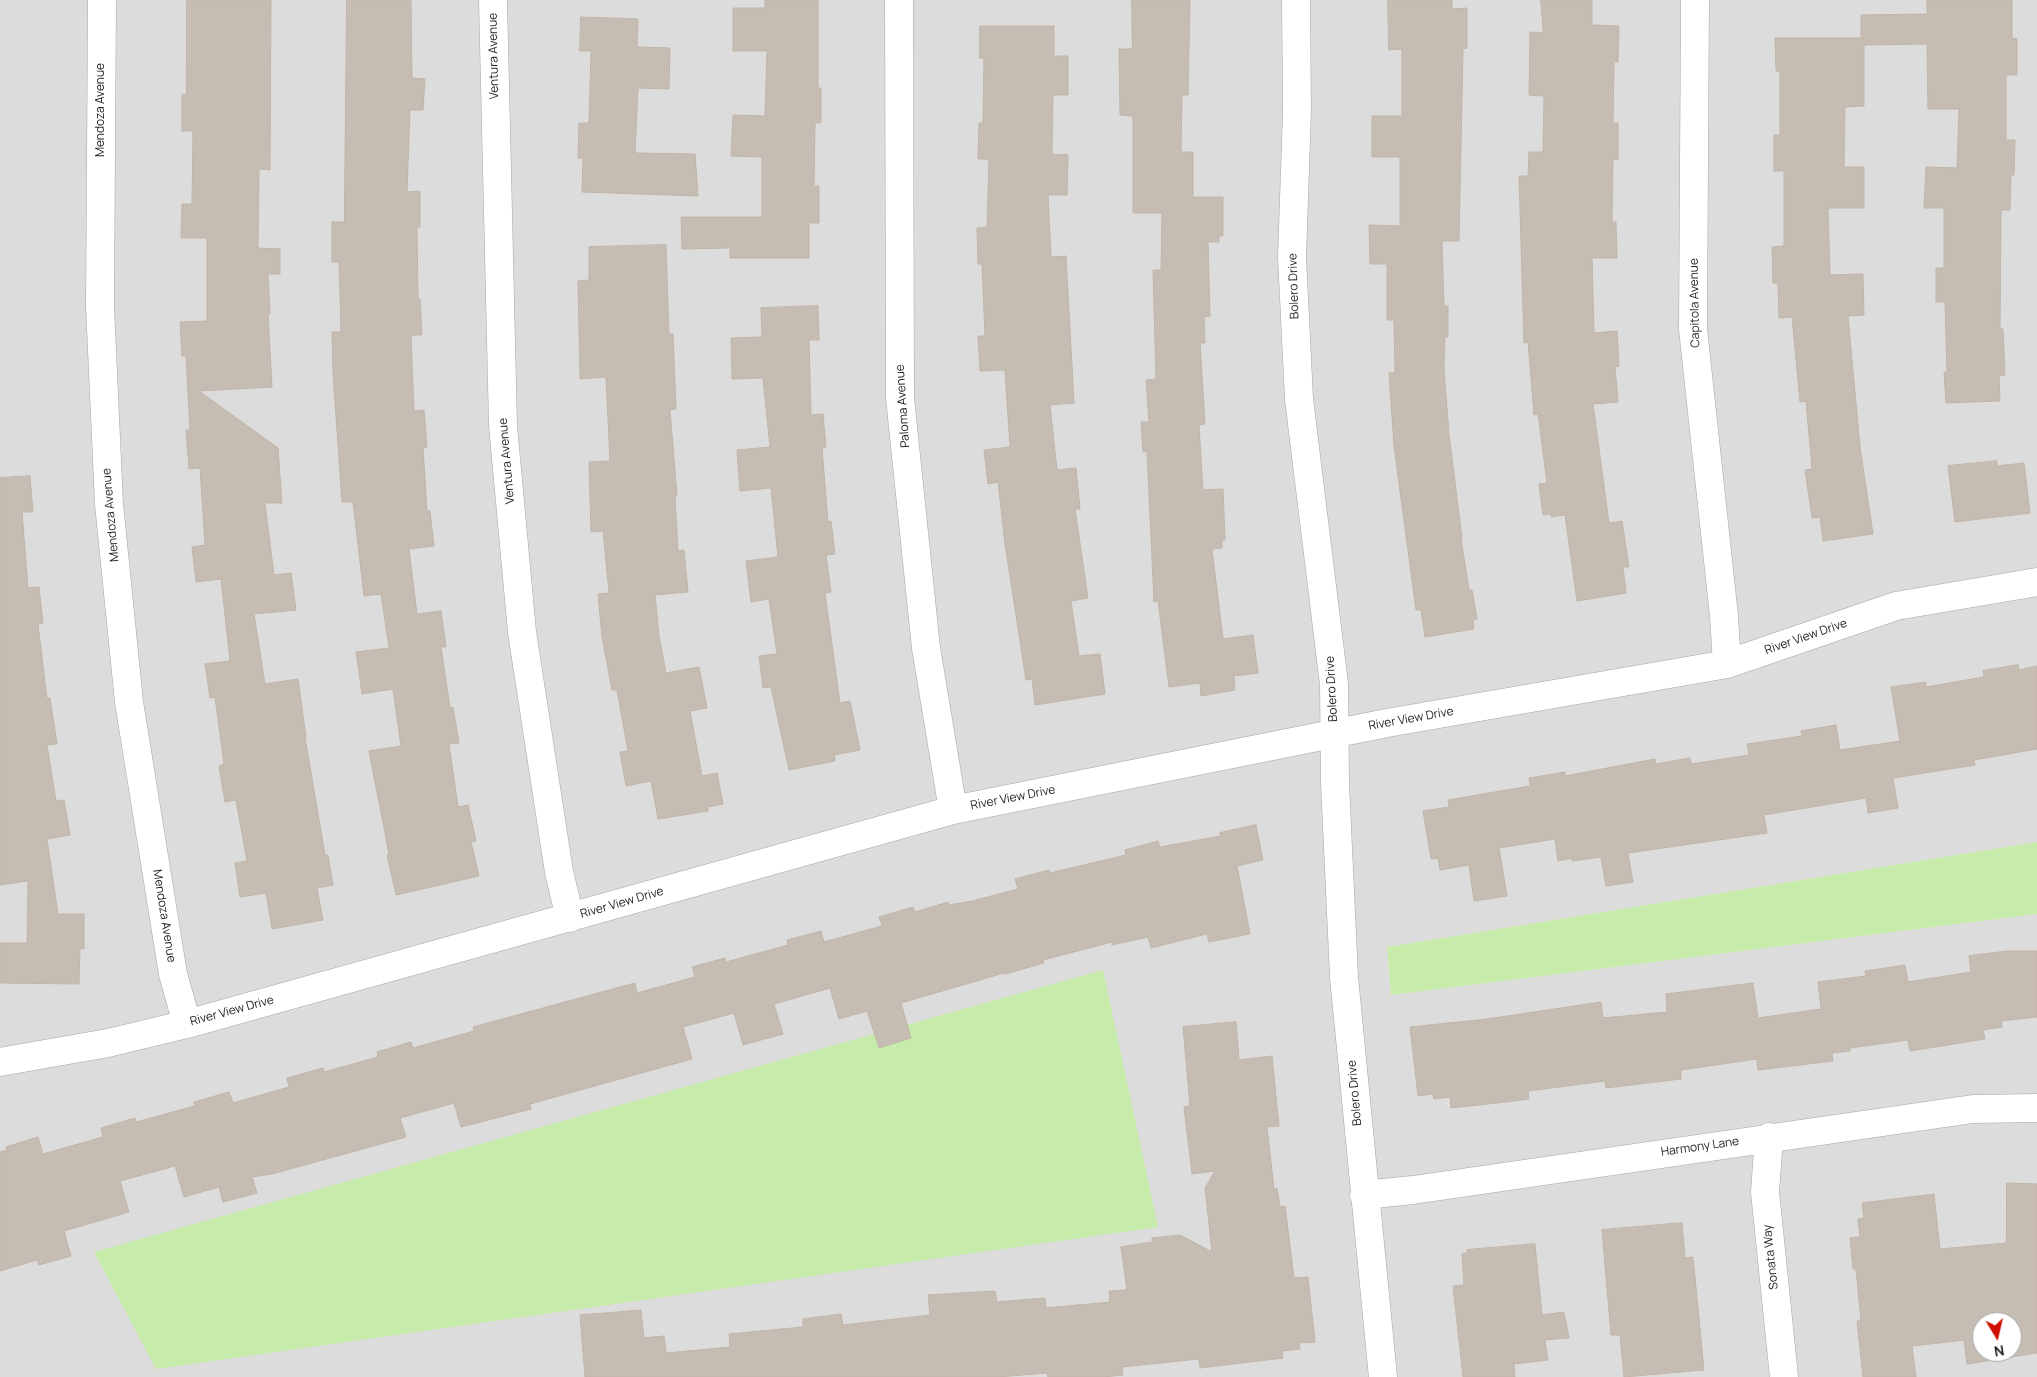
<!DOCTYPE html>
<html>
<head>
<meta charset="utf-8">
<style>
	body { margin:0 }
	#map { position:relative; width:2037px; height:1377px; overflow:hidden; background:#f0ede5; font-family:Manrope,sans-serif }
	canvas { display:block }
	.north { position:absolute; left:1972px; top:1312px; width:50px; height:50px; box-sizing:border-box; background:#fff; border:1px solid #a5a5a5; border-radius:50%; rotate:171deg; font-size:14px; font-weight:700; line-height:20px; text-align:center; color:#1f1f1f }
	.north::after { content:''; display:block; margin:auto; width:18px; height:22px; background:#cf0f00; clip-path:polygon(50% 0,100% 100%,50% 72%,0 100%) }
</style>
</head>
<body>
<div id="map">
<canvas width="2037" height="1377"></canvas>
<div class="north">N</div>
</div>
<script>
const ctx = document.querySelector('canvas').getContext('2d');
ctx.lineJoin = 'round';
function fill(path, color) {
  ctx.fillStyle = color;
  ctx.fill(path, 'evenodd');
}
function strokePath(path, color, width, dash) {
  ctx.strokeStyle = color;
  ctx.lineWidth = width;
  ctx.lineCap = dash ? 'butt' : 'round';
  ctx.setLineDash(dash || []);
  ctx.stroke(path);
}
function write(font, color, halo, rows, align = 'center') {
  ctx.font = font + ' Manrope,sans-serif';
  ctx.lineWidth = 4.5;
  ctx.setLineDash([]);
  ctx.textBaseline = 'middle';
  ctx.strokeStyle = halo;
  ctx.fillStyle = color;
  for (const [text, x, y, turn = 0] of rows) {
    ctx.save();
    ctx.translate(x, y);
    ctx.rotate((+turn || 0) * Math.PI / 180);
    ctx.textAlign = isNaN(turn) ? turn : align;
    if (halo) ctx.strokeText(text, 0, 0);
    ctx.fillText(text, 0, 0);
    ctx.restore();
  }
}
fill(new Path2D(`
	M 0,0 L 2037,0 L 2037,842 L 1387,947 L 1391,995 L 2037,914 L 2037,1377 L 0,1377 ZM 1982,1322 L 2012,1322 L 2012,1352 L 1982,1352 Z`), '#dddcdc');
fill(new Path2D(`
	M 2037,842 L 2037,914 L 1391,995 L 1387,947 Z
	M 1103,970 L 1158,1227 L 156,1369 L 94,1252 Z`), '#c6ebaa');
const building = new Path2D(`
	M 187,0 L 271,0 L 270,170 L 259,169 L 258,248 L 280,249 L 280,274 L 268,274 L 270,314 L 268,314 L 272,387 L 199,391 L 278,448 L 282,503 L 265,503 L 274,575 L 291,573 L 296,610 L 254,614 L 265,684 L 298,679 L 306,737 L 305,737 L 325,855 L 328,855 L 333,885 L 317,888 L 323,920 L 272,929 L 266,893 L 240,897 L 235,863 L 247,861 L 236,800 L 225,802 L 219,766 L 224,764 L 215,697 L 210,698 L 205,664 L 230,661 L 221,579 L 196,582 L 192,547 L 205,545 L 200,468 L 189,469 L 186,430 L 190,430 L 186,356 L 182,356 L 180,322 L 207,321 L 207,238 L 181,238 L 182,204 L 192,204 L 193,131 L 182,131 L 182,94 L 186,95 Z
	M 347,0 L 411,0 L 412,78 L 425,79 L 423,110 L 410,110 L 407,192 L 420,191 L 420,227 L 417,227 L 418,299 L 420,299 L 422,335 L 411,335 L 414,411 L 424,410 L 427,447 L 423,448 L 427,511 L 430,511 L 434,546 L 409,549 L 417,614 L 441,611 L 446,647 L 441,647 L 450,708 L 453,707 L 459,743 L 449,744 L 458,807 L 468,805 L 476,841 L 471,842 L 479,876 L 396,895 L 387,855 L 389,854 L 369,751 L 401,746 L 393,689 L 362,694 L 356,652 L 389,648 L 381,594 L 364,596 L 353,502 L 342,502 L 333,373 L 332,332 L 341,332 L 339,262 L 332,262 L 332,222 L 344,222 Z
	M 765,0 L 818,0 L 818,88 L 821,88 L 821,123 L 815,123 L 814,186 L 819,186 L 819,223 L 809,223 L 809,258 L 730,258 L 730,248 L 682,249 L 681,217 L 762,217 L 762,157 L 731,156 L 733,115 L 765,116 L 767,51 L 733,51 L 733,8 L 765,8 Z
	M 1132,0 L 1190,0 L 1188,95 L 1182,95 L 1181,152 L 1193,152 L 1193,197 L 1223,197 L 1223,236 L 1219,236 L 1219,242 L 1208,242 L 1210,316 L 1204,317 L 1205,343 L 1200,343 L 1205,424 L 1199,425 L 1203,490 L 1223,489 L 1225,540 L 1222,540 L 1222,548 L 1212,549 L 1223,639 L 1253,635 L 1258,673 L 1234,676 L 1235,690 L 1201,696 L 1200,683 L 1169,687 L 1158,601 L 1154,602 L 1147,451 L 1143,452 L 1141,422 L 1149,422 L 1146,380 L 1156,379 L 1153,270 L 1161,270 L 1162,213 L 1133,213 L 1133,120 L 1132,116 L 1120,115 L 1119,49 L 1132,49 Z
	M 1388,0 L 1452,0 L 1452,9 L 1467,8 L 1467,48 L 1463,49 L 1459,241 L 1442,241 L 1444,306 L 1448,306 L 1448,337 L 1445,337 L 1444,369 L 1449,434 L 1462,538 L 1461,538 L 1469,590 L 1472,590 L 1477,619 L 1473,620 L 1474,629 L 1425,637 L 1421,610 L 1416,610 L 1394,446 L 1389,373 L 1395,373 L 1394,320 L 1387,320 L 1387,264 L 1370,264 L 1369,225 L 1400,226 L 1400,157 L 1372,157 L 1372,116 L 1402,116 L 1402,49 L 1389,50 Z
	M 1541,0 L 1592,0 L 1592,25 L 1619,26 L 1618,62 L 1614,62 L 1613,123 L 1618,123 L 1618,160 L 1613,159 L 1612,222 L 1616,222 L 1617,258 L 1592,258 L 1594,333 L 1617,331 L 1619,366 L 1615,367 L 1618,402 L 1593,404 L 1609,523 L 1622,521 L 1629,567 L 1623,567 L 1626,593 L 1577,601 L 1565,515 L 1551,517 L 1551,514 L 1543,515 L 1539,484 L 1547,483 L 1538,414 L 1534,415 L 1528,342 L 1524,343 L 1519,176 L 1528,176 L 1529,152 L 1543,152 L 1544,96 L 1529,95 L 1530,32 L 1543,33 Z
	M 1927,0 L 2012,0 L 2012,38 L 2017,39 L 2017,75 L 2006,75 L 2006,140 L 2015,140 L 2014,175 L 2011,175 L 2010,210 L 2001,210 L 2000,329 L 2003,329 L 2005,375 L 1999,376 L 2000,401 L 1946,403 L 1944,372 L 1947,372 L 1945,302 L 1936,302 L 1936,268 L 1944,268 L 1944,208 L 1924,208 L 1926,167 L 1957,168 L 1959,109 L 1928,109 L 1927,44 L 1864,45 L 1864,106 L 1845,107 L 1844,167 L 1864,167 L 1864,208 L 1828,208 L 1830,275 L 1863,274 L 1864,315 L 1848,316 L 1860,447 L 1873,534 L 1823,541 L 1820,517 L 1812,518 L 1805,470 L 1812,469 L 1806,401 L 1800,402 L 1792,317 L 1779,318 L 1778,283 L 1773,283 L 1772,247 L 1784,246 L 1784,171 L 1774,171 L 1774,135 L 1780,135 L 1780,71 L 1776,71 L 1775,38 L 1861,38 L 1861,15 L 1927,14 Z
	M 581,17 L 638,19 L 637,47 L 670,48 L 669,89 L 638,88 L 635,153 L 695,154 L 698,196 L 582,192 L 583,158 L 578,158 L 579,123 L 589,123 L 591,51 L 580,51 Z
	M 980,26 L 1054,26 L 1054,56 L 1068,56 L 1068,95 L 1053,95 L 1052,154 L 1068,155 L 1067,195 L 1048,195 L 1051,257 L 1066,256 L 1074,403 L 1050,405 L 1057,470 L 1076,468 L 1080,509 L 1075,509 L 1088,598 L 1071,601 L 1079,656 L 1100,654 L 1105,694 L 1035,705 L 1032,679 L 1026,680 L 1005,544 L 998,482 L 988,484 L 984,450 L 1010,447 L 1005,370 L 980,371 L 978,336 L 985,336 L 982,264 L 978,264 L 977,228 L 987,227 L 989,159 L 978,159 L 979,123 L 983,123 L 984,58 L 980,58 Z
	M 666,245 L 669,334 L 673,334 L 676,409 L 670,410 L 677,496 L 675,496 L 678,551 L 684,550 L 688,592 L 655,595 L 659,636 L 666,673 L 699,667 L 707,708 L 690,711 L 702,776 L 717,773 L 723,804 L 708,807 L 708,811 L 658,819 L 651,781 L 626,786 L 620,752 L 628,751 L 617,690 L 612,690 L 602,637 L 598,594 L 609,593 L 603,531 L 591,532 L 589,462 L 610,461 L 606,377 L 580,379 L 578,281 L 589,280 L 589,247 Z
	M 818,306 L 819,340 L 809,340 L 811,415 L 823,414 L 826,447 L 822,448 L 828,522 L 831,521 L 835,554 L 826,555 L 831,592 L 825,593 L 840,703 L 850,701 L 860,750 L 834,755 L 835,761 L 789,770 L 771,687 L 763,688 L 759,656 L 777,654 L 769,599 L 751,602 L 746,561 L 778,557 L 771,488 L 740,491 L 737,450 L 770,447 L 763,378 L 732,379 L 731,338 L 762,337 L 761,308 Z
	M 1997,461 L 1997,466 L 2024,463 L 2030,513 L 1955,522 L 1948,466 Z
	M 30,476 L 33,512 L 22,512 L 28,588 L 39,587 L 43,623 L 38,624 L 47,699 L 50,698 L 57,744 L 47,745 L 56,801 L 64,800 L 70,835 L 47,839 L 58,914 L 84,914 L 84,949 L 80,948 L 79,984 L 0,983 L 0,943 L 27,943 L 28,881 L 0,885 L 0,478 Z
	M 2018,665 L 2019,670 L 2037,666 L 2037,749 L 1974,760 L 1975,765 L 1893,778 L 1898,808 L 1868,813 L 1866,798 L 1764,815 L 1767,833 L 1628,853 L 1633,882 L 1606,886 L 1601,857 L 1572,861 L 1572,858 L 1558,861 L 1555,839 L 1499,848 L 1507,896 L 1474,901 L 1469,865 L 1440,870 L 1438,858 L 1431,859 L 1423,811 L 1449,807 L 1448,800 L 1530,786 L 1529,778 L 1565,772 L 1565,776 L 1655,759 L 1656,764 L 1690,758 L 1691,764 L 1749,755 L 1747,744 L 1802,736 L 1801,731 L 1836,725 L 1840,750 L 1900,741 L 1891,687 L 1926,682 L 1926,687 L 1984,677 L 1983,671 Z
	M 1256,825 L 1263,860 L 1237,866 L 1250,934 L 1209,942 L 1207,934 L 1151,948 L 1148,937 L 1112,945 L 1112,942 L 1043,960 L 1044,963 L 1005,974 L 1004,973 L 901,1003 L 911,1038 L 879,1048 L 867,1011 L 839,1019 L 830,988 L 774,1004 L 783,1034 L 743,1045 L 734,1013 L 683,1027 L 692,1059 L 530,1104 L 531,1109 L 461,1127 L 454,1103 L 400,1118 L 406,1137 L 272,1174 L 252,1177 L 257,1193 L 223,1202 L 219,1187 L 184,1197 L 175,1166 L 120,1181 L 129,1212 L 64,1231 L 71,1256 L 39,1265 L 37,1260 L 0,1271 L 0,1152 L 7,1150 L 6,1147 L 38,1137 L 43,1154 L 103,1137 L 101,1128 L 135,1118 L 136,1122 L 195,1106 L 194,1102 L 229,1092 L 233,1103 L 289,1087 L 287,1078 L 323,1068 L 324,1072 L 378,1057 L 377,1052 L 411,1042 L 413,1048 L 474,1031 L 473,1027 L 635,983 L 637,993 L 695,977 L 692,967 L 725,958 L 726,962 L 788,945 L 787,940 L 821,931 L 824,942 L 882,926 L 879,917 L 913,907 L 915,912 L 948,902 L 949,905 L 972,901 L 1018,889 L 1015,879 L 1049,870 L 1050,873 L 1126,855 L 1125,850 L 1158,841 L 1160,847 L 1221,836 L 1220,833 Z
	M 2008,951 L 2037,951 L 2037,1017 L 2001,1021 L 2002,1027 L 1983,1030 L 1985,1039 L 1910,1051 L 1908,1040 L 1850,1048 L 1850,1051 L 1832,1053 L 1833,1061 L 1758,1070 L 1757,1059 L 1681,1070 L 1681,1079 L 1606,1088 L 1605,1081 L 1528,1091 L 1529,1099 L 1497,1103 L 1451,1108 L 1450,1097 L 1434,1099 L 1433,1094 L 1418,1096 L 1410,1027 L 1487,1019 L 1601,1002 L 1603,1018 L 1667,1012 L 1666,994 L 1753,983 L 1758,1018 L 1821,1009 L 1818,982 L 1866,976 L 1865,971 L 1905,965 L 1908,982 L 1971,972 L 1969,956 Z
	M 1236,1022 L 1239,1060 L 1272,1056 L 1279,1126 L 1267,1127 L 1274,1189 L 1277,1188 L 1280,1207 L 1285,1206 L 1294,1278 L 1308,1277 L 1315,1342 L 1299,1343 L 1300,1349 L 1282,1351 L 1283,1358 L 1200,1368 L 1199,1359 L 1122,1367 L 1123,1375 L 1103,1377 L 1048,1377 L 1047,1373 L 998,1377 L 585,1377 L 580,1315 L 641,1310 L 644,1338 L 664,1336 L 666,1353 L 730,1347 L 729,1334 L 803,1327 L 803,1319 L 841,1314 L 843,1325 L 930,1315 L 928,1295 L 995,1291 L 997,1302 L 1045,1298 L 1046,1308 L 1110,1302 L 1109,1291 L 1127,1290 L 1121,1247 L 1152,1242 L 1152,1238 L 1180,1235 L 1212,1252 L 1205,1188 L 1215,1171 L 1192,1174 L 1184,1107 L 1190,1106 L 1183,1027 Z
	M 2007,1183 L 2037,1184 L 2037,1353 L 1967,1364 L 1964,1340 L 1912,1346 L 1916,1377 L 1863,1377 L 1857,1321 L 1861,1321 L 1856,1269 L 1853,1269 L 1850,1238 L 1860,1237 L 1858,1219 L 1864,1218 L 1862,1203 L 1934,1194 L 1940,1249 L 2006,1243 ZM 1982,1322 L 2012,1322 L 2012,1352 L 1982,1352 Z
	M 1682,1223 L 1685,1258 L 1693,1257 L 1704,1370 L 1624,1377 L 1620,1335 L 1611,1335 L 1602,1230 Z
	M 1535,1244 L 1542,1315 L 1564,1312 L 1569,1338 L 1545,1340 L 1548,1360 L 1514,1364 L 1515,1377 L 1463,1377 L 1453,1286 L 1464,1285 L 1462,1254 L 1467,1253 L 1467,1250 Z`);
fill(building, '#c5bcb4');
strokePath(building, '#c2b5a7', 1);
const street = new Path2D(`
	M 102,0 L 100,306 L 109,504 L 129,702 L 173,974 L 187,1024
	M 493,0 L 503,426 L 522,632 L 559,872 L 570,918
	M 899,0 L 900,398 L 926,648 L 953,810
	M 1296,0 L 1297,111 L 1292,257 L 1299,399 L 1334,684 L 1335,783 L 1344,977 L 1383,1377
	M 1695,0 L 1693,329 L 1724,616 L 1727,664
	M 0,1062 L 108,1043 L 187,1024 L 953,810 L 1387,723 L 1727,664 L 1896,606 L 2037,582
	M 1769,1137 L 1765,1192 L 1784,1377
	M 1364,1195 L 1413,1190 L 1973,1109 L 2037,1108`);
strokePath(street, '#a6a6a6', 29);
strokePath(street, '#fff', 28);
write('12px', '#1f1f1f', '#fff', [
	["Ventura Avenue",494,56,-91],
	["Mendoza Avenue",101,110,-90],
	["Bolero Drive",1294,286,-92],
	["Capitola Avenue",1695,303,-91],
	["Paloma Avenue",903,406,-94],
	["Ventura Avenue",507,461,-95],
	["Mendoza Avenue",111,515,-95],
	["River View Drive",1806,637,-19],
	["Bolero Drive",1332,689,-93],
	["River View Drive",1411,719,-10],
	["River View Drive",1013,798,-11],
	["River View Drive",622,903,-16],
	["Mendoza Avenue",164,916,81],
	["River View Drive",232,1011,-15],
	["Bolero Drive",1355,1093,-95],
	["Harmony Lane",1700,1147,-8],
	["Sonata Way",1771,1257,-96]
]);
</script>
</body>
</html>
